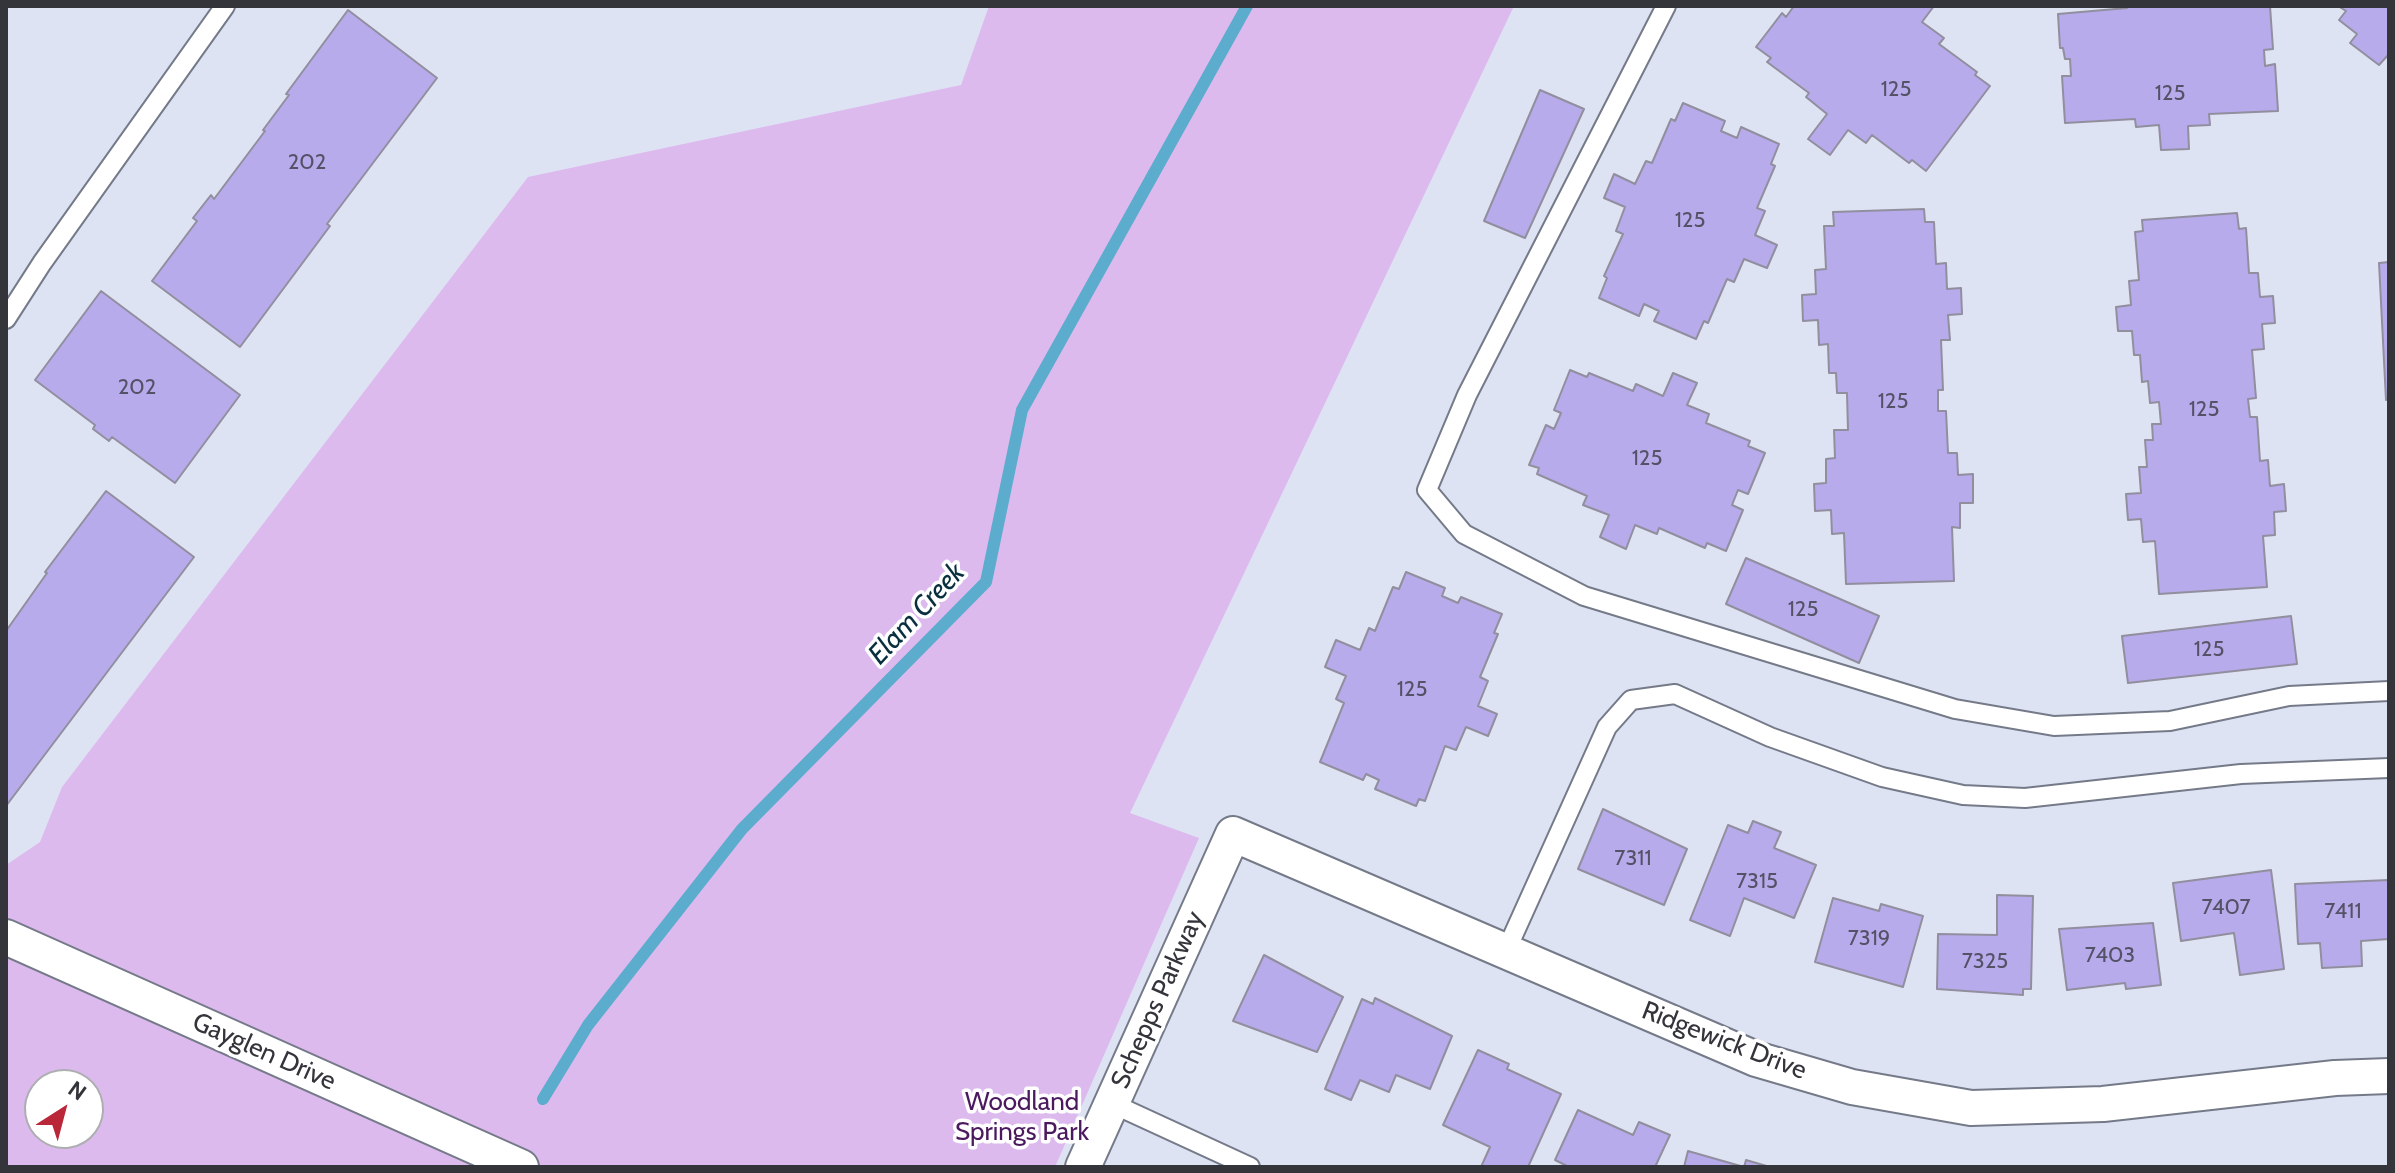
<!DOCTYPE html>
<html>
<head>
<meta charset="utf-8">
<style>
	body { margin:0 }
	#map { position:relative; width:2395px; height:1173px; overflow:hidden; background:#dee3f4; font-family:Cabin,sans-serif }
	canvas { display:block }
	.frame { position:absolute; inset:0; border:8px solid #33353b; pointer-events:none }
	.north { position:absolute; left:24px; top:1069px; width:80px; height:80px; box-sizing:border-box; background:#fff; border:2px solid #adaeb1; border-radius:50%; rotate:36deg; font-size:22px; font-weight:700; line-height:32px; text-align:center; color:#33353b }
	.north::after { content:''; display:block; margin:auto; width:28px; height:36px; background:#b92739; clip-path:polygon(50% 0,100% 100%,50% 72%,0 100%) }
</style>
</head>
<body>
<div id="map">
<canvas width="2395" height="1173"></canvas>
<div class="frame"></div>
<div class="north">N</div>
</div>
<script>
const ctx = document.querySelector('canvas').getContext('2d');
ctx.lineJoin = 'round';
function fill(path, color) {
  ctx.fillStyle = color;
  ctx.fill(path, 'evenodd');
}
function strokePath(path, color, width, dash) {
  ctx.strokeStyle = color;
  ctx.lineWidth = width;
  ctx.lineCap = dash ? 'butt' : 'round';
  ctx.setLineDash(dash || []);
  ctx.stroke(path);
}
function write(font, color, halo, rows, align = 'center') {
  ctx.font = font + ' Cabin,sans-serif';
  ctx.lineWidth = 7;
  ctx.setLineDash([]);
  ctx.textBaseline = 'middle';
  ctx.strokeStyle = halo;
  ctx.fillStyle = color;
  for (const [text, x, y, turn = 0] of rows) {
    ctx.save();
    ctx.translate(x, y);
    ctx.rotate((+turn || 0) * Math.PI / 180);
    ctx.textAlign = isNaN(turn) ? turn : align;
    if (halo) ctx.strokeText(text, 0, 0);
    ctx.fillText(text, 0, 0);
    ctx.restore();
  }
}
fill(new Path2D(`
	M 989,6 L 1514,6 L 1130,813 L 1199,838 L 1055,1167 L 6,1167 L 6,865 L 40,842 L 62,787 L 528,177 L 961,85 ZM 40,1085 L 88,1085 L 88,1133 L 40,1133 Z`), '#ddbaee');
strokePath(new Path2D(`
	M 543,1099 L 588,1025 L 742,829 L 986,582 L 1022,410 L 1247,6`), '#5caccd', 12);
const building = new Path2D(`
	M 1794,6 L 1934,6 L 1922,22 L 1944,38 L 1939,44 L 1977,72 L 1975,75 L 1990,86 L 1926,171 L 1912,160 L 1909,163 L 1872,135 L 1866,143 L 1848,130 L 1830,155 L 1808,139 L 1827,114 L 1806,97 L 1809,93 L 1767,62 L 1771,58 L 1756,47 L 1782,13 L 1786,17 Z
	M 2127,6 L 2270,6 L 2273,49 L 2264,50 L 2265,66 L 2275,64 L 2278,111 L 2209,114 L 2210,125 L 2188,126 L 2189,149 L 2161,150 L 2159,125 L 2136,127 L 2135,119 L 2065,123 L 2062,76 L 2071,76 L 2070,59 L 2065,59 L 2063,48 L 2060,48 L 2058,14 L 2127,8 Z
	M 2338,6 L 2389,6 L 2389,54 L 2379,65 L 2350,43 L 2357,34 L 2339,20 L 2346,11 Z
	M 348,10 L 437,78 L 327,224 L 330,226 L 240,347 L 152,281 L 197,221 L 193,218 L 211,195 L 214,199 L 265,131 L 263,130 L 289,95 L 286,94 Z
	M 1540,90 L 1584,109 L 1525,238 L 1484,221 Z
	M 1683,103 L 1725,121 L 1721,131 L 1737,138 L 1741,127 L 1779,144 L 1771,164 L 1775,166 L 1757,208 L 1765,211 L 1755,235 L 1777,245 L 1767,268 L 1744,259 L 1734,282 L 1727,279 L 1708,323 L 1704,321 L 1696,339 L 1654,321 L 1659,311 L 1644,304 L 1639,316 L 1599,298 L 1607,278 L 1604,276 L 1623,234 L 1616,231 L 1625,207 L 1604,198 L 1614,174 L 1635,184 L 1646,161 L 1652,163 L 1671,119 L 1675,121 Z
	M 1924,209 L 1925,222 L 1934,222 L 1936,264 L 1946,263 L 1947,289 L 1961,288 L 1962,314 L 1948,315 L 1950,340 L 1941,340 L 1943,390 L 1938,390 L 1938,411 L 1946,411 L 1948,453 L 1957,453 L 1958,475 L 1973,474 L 1973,503 L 1960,503 L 1960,528 L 1952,527 L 1954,581 L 1846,584 L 1844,533 L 1832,534 L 1831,510 L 1815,511 L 1814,484 L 1826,483 L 1826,459 L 1835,458 L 1834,430 L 1848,430 L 1847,393 L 1837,393 L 1836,373 L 1829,373 L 1828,344 L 1819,345 L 1818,320 L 1803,321 L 1802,295 L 1816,294 L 1815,270 L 1826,269 L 1824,226 L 1834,226 L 1833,212 Z
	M 2237,213 L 2239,229 L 2246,228 L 2249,273 L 2258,273 L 2260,297 L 2273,296 L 2275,323 L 2262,324 L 2264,349 L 2252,350 L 2256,398 L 2248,399 L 2250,417 L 2257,417 L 2260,461 L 2268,460 L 2270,486 L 2284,484 L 2286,511 L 2274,512 L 2275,535 L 2263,536 L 2267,587 L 2159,594 L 2155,541 L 2143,542 L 2141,519 L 2128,520 L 2126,494 L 2141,493 L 2139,467 L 2147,467 L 2145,440 L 2153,440 L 2152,424 L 2161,424 L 2159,402 L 2150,403 L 2148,381 L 2142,382 L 2140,355 L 2134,355 L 2132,331 L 2118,331 L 2116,307 L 2131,305 L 2129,281 L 2139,280 L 2135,232 L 2143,231 L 2142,220 Z
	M 2389,262 L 2389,399 L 2386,400 L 2379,263 Z
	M 101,291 L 240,395 L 175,483 L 112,437 L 109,441 L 93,429 L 95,425 L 35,380 Z
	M 1570,370 L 1587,377 L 1589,373 L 1633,391 L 1636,384 L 1663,396 L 1673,373 L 1697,383 L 1687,405 L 1709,414 L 1706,423 L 1750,441 L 1748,446 L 1765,453 L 1748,494 L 1738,490 L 1732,505 L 1743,510 L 1726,551 L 1707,543 L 1705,548 L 1659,528 L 1657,534 L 1635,525 L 1626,549 L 1600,537 L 1609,515 L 1583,505 L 1587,496 L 1537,474 L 1539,468 L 1529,465 L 1546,425 L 1554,429 L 1561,413 L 1554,410 Z
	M 106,491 L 194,557 L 6,806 L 6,631 L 47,573 L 45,572 Z
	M 1746,558 L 1879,616 L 1859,663 L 1726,604 Z
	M 1406,572 L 1445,588 L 1442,596 L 1458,603 L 1461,597 L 1502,614 L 1494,633 L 1498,634 L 1480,677 L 1488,681 L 1478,706 L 1497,714 L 1488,736 L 1466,727 L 1456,750 L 1445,746 L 1425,801 L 1419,799 L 1416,806 L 1375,789 L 1379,780 L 1366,774 L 1363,780 L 1320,762 L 1344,703 L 1336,699 L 1346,676 L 1325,667 L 1336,640 L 1360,650 L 1369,628 L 1375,631 L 1393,587 L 1399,589 Z
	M 2291,616 L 2297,664 L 2128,683 L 2122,636 Z
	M 1603,809 L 1687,849 L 1664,905 L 1578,869 Z
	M 1753,821 L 1781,832 L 1774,848 L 1816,865 L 1794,918 L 1744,898 L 1730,936 L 1690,920 L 1728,825 L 1748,833 Z
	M 2271,870 L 2284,969 L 2240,975 L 2234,933 L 2181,941 L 2173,883 Z
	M 2389,880 L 2389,939 L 2361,941 L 2362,966 L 2322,968 L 2320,943 L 2298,944 L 2295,884 Z
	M 1997,895 L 2033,896 L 2031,989 L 2023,989 L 2023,995 L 1937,989 L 1938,934 L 1997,935 Z
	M 1833,898 L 1879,911 L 1881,904 L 1923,916 L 1903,987 L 1815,962 Z
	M 2153,923 L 2161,985 L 2126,989 L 2125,983 L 2067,990 L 2059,929 Z
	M 1264,955 L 1343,997 L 1317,1052 L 1233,1021 Z
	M 1375,998 L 1452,1036 L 1430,1089 L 1396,1075 L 1389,1092 L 1360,1080 L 1351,1100 L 1325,1089 L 1362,999 L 1373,1004 Z
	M 1478,1050 L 1509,1064 L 1507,1069 L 1561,1094 L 1528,1167 L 1481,1167 L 1490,1147 L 1443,1125 Z
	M 1578,1110 L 1633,1135 L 1639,1122 L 1670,1135 L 1655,1167 L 1569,1167 L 1555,1160 Z
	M 1688,1151 L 1744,1167 L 1746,1160 L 1770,1167 L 1684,1167 Z`);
fill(building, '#b8abec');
strokePath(building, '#918e9e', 2);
const service = new Path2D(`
	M 1666,6 L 1467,395 L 1427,490 L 1464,534 L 1584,596 L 1955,709 L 2054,726 L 2170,721 L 2289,696 L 2389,691
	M 6,319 L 42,263 L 225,6
	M 1506,951 L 1607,727 L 1631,700 L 1675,694 L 1770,737 L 1882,777 L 1963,795 L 2025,798 L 2241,774 L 2389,768
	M 1111,1103 L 1250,1167`);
const minor = new Path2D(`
	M 6,937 L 521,1167
	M 1083,1167 L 1233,834 L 1756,1059 L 1852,1087 L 1971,1108 L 2103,1104 L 2335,1078 L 2389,1076`);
strokePath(service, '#757a89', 22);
strokePath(minor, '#757a89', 38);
strokePath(service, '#fff', 18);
strokePath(minor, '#fff', 34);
write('22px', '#545267', null, [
	["125",1896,90],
	["125",2170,94],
	["202",307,163],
	["125",1690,221],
	["202",137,388],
	["125",1893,402],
	["125",2204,410],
	["125",1647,459],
	["125",1803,610],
	["125",2209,650],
	["125",1412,690],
	["7311",1633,859],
	["7315",1757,882],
	["7407",2226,908],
	["7411",2343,912],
	["7319",1869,939],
	["7403",2110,956],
	["7325",1985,962]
]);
write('26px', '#33353b', '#fff', [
	["Schepps Parkway",1158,1000,-66],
	["Ridgewick Drive",1724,1041,21],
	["Gayglen Drive",264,1052,24]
]);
write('26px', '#4b195e', '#fff', [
	["Woodland",1022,1102],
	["Springs Park",1022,1132]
]);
write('italic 28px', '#082f3d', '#fff', [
	["Elam Creek",917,614,-47]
]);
</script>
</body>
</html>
